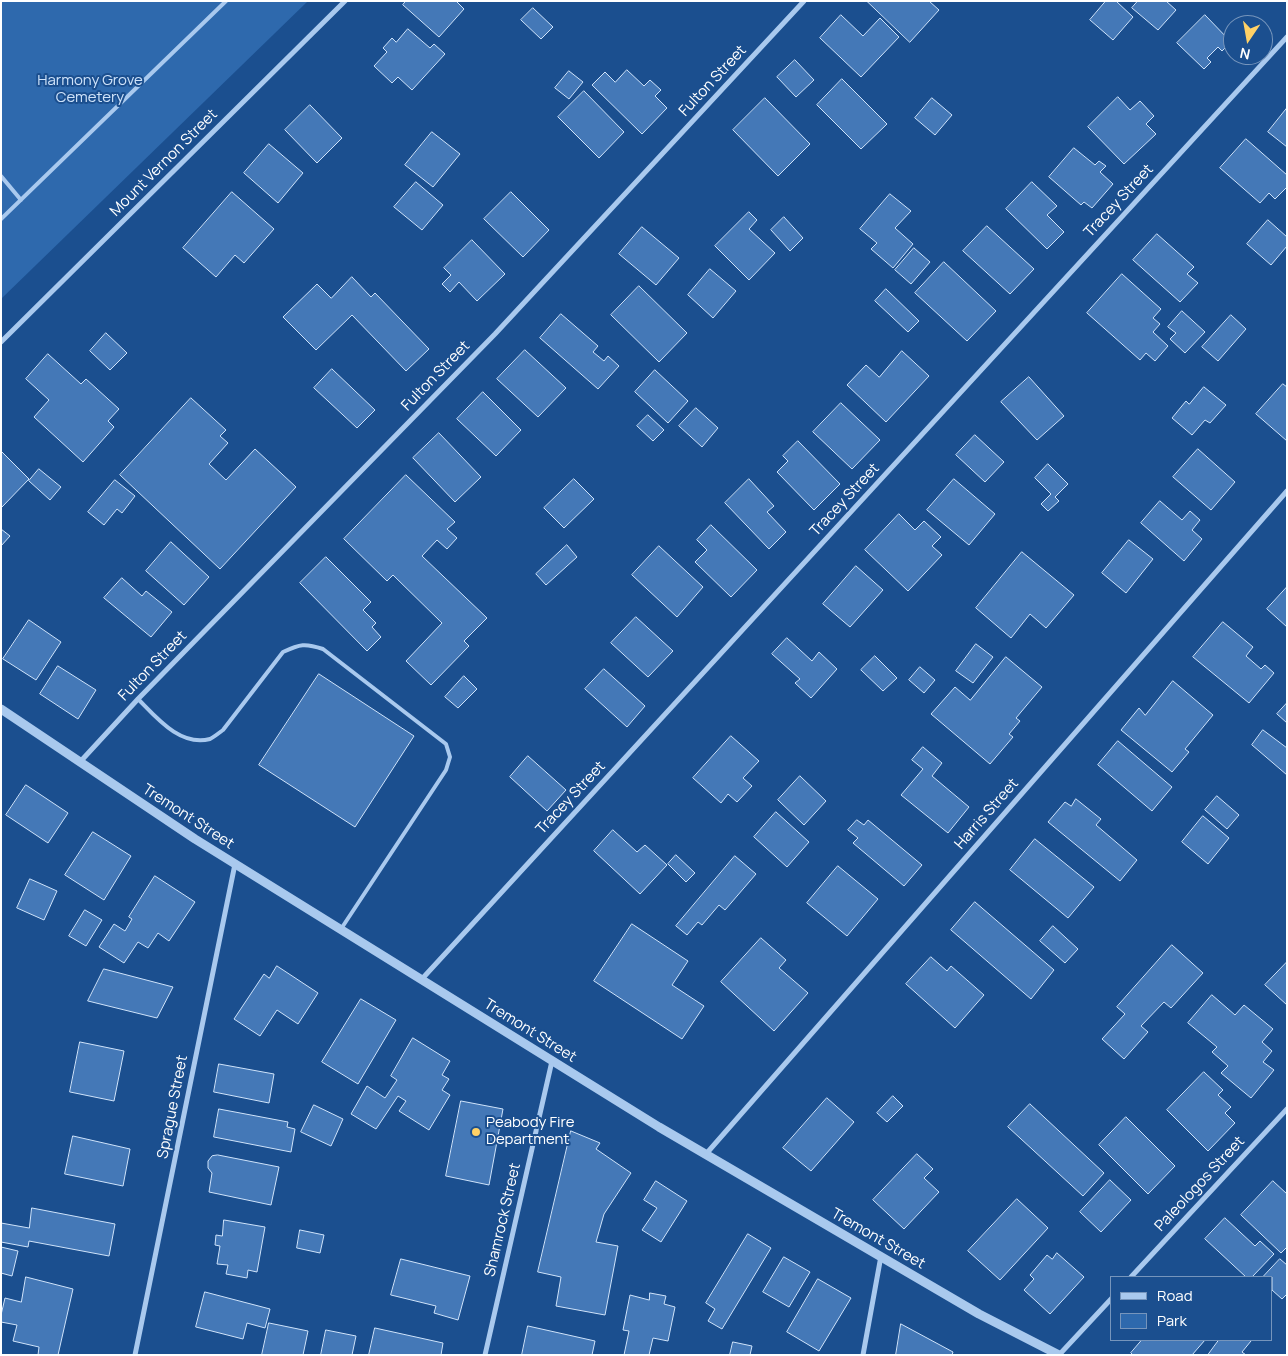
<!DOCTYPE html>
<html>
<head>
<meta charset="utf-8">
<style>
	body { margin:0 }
	#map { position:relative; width:1288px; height:1356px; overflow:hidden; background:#1b4f8f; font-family:Manrope,sans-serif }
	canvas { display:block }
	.frame { position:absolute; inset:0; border:2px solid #fff; pointer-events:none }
	.legend { position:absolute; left:1110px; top:1276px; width:162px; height:65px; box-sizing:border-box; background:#1b4f8f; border:1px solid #7695bc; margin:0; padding:6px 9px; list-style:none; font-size:15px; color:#fff }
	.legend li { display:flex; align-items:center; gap:10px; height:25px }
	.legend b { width:25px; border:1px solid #7695bc }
	.north { position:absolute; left:1223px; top:15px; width:50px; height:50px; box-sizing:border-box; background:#1b4f8f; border:1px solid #7695bc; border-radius:50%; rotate:192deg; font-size:14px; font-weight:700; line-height:20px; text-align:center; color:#fff }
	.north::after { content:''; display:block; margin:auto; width:18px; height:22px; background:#ffd166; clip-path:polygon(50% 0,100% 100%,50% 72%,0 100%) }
</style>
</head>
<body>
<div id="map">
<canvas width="1288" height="1356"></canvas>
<div class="frame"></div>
<ul class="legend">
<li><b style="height:6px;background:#a9c9ee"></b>Road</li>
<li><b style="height:14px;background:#2e69ad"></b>Park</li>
</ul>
<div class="north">N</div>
</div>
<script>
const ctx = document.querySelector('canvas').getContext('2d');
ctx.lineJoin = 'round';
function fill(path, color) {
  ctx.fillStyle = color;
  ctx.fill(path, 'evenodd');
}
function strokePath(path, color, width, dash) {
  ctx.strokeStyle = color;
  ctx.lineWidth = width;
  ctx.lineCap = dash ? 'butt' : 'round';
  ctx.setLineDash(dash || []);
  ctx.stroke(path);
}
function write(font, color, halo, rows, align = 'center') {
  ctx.font = font + ' Manrope,sans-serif';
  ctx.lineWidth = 4;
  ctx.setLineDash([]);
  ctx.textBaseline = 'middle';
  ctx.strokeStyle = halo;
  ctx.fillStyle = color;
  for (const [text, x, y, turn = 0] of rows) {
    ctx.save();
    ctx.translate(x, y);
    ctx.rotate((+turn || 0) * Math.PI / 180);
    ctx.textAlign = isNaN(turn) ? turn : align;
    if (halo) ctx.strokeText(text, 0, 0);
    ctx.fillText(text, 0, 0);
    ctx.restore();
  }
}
fill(new Path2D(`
	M 1,1 L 308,1 L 1,299 Z`), '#2e69ad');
const building = new Path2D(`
	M 406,1 L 456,1 L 464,9 L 439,37 L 403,5 Z
	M 867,1 L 929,1 L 939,10 L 910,42 Z
	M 1106,1 L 1116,1 L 1133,17 L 1113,40 L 1090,20 Z
	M 1138,1 L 1166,1 L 1176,10 L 1158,30 L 1132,8 Z
	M 533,8 L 553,27 L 541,39 L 521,20 Z
	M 841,15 L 863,36 L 880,18 L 899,37 L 861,77 L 820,38 Z
	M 1205,15 L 1231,42 L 1222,51 L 1218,47 L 1207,58 L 1211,62 L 1204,69 L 1177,43 Z
	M 408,29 L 430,48 L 434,44 L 445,54 L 412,90 L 398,77 L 392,83 L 374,66 L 387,52 L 383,48 L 392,38 L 396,42 Z
	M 795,60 L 814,80 L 796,97 L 777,77 Z
	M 627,70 L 644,86 L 650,80 L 661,90 L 655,96 L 667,108 L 642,134 L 592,85 L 605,72 L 615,82 Z
	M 569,71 L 583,82 L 569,99 L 555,88 Z
	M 842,79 L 887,124 L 861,149 L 817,105 Z
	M 584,91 L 624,132 L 599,158 L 558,117 Z
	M 1118,97 L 1130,110 L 1140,101 L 1154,116 L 1146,124 L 1156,134 L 1124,164 L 1088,127 Z
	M 765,98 L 810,144 L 778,176 L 733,130 Z
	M 932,98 L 952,115 L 935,135 L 915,118 Z
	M 310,105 L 342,138 L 317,163 L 285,130 Z
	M 1287,108 L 1287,147 L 1268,132 Z
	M 432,132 L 460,154 L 433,187 L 405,165 Z
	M 1246,139 L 1287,175 L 1287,187 L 1275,199 L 1269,193 L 1260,203 L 1220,168 Z
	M 269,144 L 303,173 L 278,203 L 244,173 Z
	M 1074,148 L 1095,165 L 1099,161 L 1106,166 L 1100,172 L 1113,184 L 1092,208 L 1084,202 L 1081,205 L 1049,177 Z
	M 416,182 L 443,205 L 422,230 L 394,207 Z
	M 1032,182 L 1057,206 L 1047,215 L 1064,232 L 1047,249 L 1006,209 Z
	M 232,192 L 274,229 L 244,263 L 235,255 L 216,277 L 183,248 Z
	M 511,192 L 549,230 L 523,257 L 484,219 Z
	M 890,194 L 911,211 L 895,228 L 913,244 L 893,268 L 871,249 L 877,243 L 860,229 Z
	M 749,212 L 757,220 L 749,229 L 775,253 L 749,280 L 715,246 Z
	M 784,217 L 803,238 L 790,251 L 771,230 Z
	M 1268,220 L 1287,237 L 1287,246 L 1271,265 L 1247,244 Z
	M 987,226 L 1034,269 L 1010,294 L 963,251 Z
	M 642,227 L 679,258 L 656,285 L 619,254 Z
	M 1157,234 L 1194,267 L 1187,274 L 1198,283 L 1180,302 L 1133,260 Z
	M 472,240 L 505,274 L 477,301 L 459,282 L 450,292 L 442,284 L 451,275 L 444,268 Z
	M 914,248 L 930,262 L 911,284 L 895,270 Z
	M 944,262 L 996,311 L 967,341 L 915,293 Z
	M 710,269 L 736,291 L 713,318 L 688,295 Z
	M 1122,274 L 1161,309 L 1153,318 L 1160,324 L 1153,332 L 1168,346 L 1155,361 L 1146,353 L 1140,360 L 1087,313 Z
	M 352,277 L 371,297 L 375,293 L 429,349 L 406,371 L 352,315 L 316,350 L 283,317 L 317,284 L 331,298 Z
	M 639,286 L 687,333 L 659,362 L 611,315 Z
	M 886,289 L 919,321 L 908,332 L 875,301 Z
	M 1182,311 L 1205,332 L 1185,353 L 1170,339 L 1176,333 L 1168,327 Z
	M 561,314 L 598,346 L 593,352 L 604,361 L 608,356 L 619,366 L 598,389 L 540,338 Z
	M 1231,315 L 1246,329 L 1218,361 L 1202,347 Z
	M 106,333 L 127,353 L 110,370 L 90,351 Z
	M 525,350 L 566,388 L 538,417 L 497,379 Z
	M 902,351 L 929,376 L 886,422 L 847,385 L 866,365 L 879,377 Z
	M 48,354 L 81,384 L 86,379 L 119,409 L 108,421 L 114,427 L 83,462 L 34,417 L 49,400 L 26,379 Z
	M 332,369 L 375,410 L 357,428 L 314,388 Z
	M 655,370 L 688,401 L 668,423 L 635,392 Z
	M 1029,377 L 1064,416 L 1037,440 L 1001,402 Z
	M 1283,384 L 1287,387 L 1287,441 L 1256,414 Z
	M 1204,387 L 1226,405 L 1210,423 L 1205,420 L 1192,435 L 1172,418 L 1186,401 L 1189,404 Z
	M 483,392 L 521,430 L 496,456 L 457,419 Z
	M 191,398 L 226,430 L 220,436 L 228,443 L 209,464 L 226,480 L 255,449 L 296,487 L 220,569 L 120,475 Z
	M 841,403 L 880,440 L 852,469 L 813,432 Z
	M 696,408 L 718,428 L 702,447 L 679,426 Z
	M 648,415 L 664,430 L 653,441 L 637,426 Z
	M 439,433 L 481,477 L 455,502 L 413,458 Z
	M 975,435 L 1004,462 L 985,482 L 956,455 Z
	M 798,441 L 840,484 L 814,510 L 777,472 L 788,461 L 783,456 Z
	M 1198,449 L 1235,482 L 1211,510 L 1173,477 Z
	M 1,451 L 29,479 L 2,507 L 1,506 Z
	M 1048,464 L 1068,484 L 1055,497 L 1059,501 L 1048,511 L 1041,504 L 1051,494 L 1035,478 Z
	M 39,469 L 61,487 L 50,500 L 29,481 Z
	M 406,475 L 455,522 L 447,529 L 457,538 L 447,549 L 437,540 L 422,556 L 487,618 L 464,641 L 469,646 L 431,685 L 406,661 L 442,623 L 393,575 L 387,581 L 344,539 Z
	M 574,479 L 594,499 L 564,528 L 544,508 Z
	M 749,479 L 774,506 L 767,512 L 786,532 L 769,549 L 725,503 Z
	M 954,479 L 995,514 L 969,545 L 927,510 Z
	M 115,480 L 135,496 L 122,513 L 117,509 L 104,525 L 88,512 Z
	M 1160,501 L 1182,520 L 1190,511 L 1200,520 L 1192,530 L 1202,539 L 1184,561 L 1141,523 Z
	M 899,514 L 915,530 L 924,521 L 941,537 L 932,546 L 942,555 L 908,591 L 865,550 Z
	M 711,525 L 757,570 L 731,597 L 695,562 L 707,550 L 697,540 Z
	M 1,529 L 10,536 L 1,546 Z
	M 1129,540 L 1153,559 L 1126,593 L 1102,573 Z
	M 171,542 L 209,577 L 184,605 L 146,571 Z
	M 567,545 L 577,557 L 546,585 L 536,574 Z
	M 659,546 L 703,587 L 677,617 L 632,575 Z
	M 1022,552 L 1074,595 L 1046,628 L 1030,614 L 1011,638 L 976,608 Z
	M 326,557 L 371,602 L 363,610 L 376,623 L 372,627 L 381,637 L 367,651 L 300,583 Z
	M 856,566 L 883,590 L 850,627 L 823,604 Z
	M 122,578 L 142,596 L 146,591 L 172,612 L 151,637 L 104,598 Z
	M 1287,587 L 1287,627 L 1267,609 Z
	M 636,617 L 673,651 L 648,677 L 611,643 Z
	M 29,620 L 61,642 L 36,680 L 3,659 Z
	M 1223,622 L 1253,647 L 1246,656 L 1261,669 L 1265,665 L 1274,673 L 1249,703 L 1193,657 Z
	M 787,638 L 812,661 L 819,652 L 837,669 L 811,698 L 795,683 L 800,679 L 772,654 Z
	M 976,644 L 993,657 L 973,683 L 956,671 Z
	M 875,656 L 897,678 L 883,691 L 861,670 Z
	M 1006,657 L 1042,687 L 1016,718 L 1020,721 L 1009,734 L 1013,737 L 990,764 L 931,714 L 955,687 L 970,700 Z
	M 58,666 L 96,690 L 78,719 L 40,694 Z
	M 920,667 L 935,680 L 924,693 L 909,680 Z
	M 604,669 L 645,706 L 627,727 L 585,689 Z
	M 319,674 L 414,736 L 355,827 L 259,765 Z
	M 464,676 L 477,689 L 458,708 L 445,697 Z
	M 1173,681 L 1213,715 L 1185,749 L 1189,752 L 1172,772 L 1121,730 L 1139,708 L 1145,715 Z
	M 1287,703 L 1287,723 L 1277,714 Z
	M 1263,730 L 1287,748 L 1287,775 L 1252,745 Z
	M 731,736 L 759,761 L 743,778 L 752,786 L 737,802 L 728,794 L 721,803 L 693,778 Z
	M 1118,741 L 1172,787 L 1152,811 L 1098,765 Z
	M 923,747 L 942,763 L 932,776 L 969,807 L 948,833 L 901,795 L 923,769 L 912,760 Z
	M 528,756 L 566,790 L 547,811 L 510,777 Z
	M 800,776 L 826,801 L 804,825 L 778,800 Z
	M 26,785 L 68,813 L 48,843 L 6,815 Z
	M 1217,796 L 1239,815 L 1227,829 L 1205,810 Z
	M 1076,799 L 1101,819 L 1096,825 L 1137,860 L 1120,881 L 1048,822 L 1065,802 L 1071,806 Z
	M 776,812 L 809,842 L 787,867 L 754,837 Z
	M 1203,816 L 1229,838 L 1208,864 L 1182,842 Z
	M 857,820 L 864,825 L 868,820 L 922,865 L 904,886 L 853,843 L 858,838 L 848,830 Z
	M 613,830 L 637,852 L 645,845 L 667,865 L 640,894 L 594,851 Z
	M 93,832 L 131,856 L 104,900 L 65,875 Z
	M 1035,839 L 1094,887 L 1068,918 L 1010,870 Z
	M 676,855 L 695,873 L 686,882 L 668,864 Z
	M 735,856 L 756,874 L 725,910 L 719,905 L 702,925 L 698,922 L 687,935 L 676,926 Z
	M 838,866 L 878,899 L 847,936 L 807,903 Z
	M 155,876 L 195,902 L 169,941 L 158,933 L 148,948 L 138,942 L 124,963 L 99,947 L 114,924 L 125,931 L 132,919 L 129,917 Z
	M 30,879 L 57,891 L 44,920 L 17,908 Z
	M 975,902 L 1054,970 L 1031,999 L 951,930 Z
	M 85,910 L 102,920 L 86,946 L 69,936 Z
	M 632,924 L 688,961 L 672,985 L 704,1006 L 682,1039 L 594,981 Z
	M 1053,926 L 1078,949 L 1065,963 L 1040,941 Z
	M 761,938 L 786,960 L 779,968 L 808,993 L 774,1031 L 721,982 Z
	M 1172,945 L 1203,973 L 1171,1008 L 1164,1002 L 1141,1026 L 1148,1032 L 1124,1059 L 1102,1039 L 1125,1014 L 1117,1007 Z
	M 931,957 L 947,971 L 951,966 L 984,995 L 955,1028 L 906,984 Z
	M 1287,962 L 1287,1005 L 1265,985 Z
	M 277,966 L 318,993 L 298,1024 L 277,1010 L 260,1036 L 234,1019 L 264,974 L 269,978 Z
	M 104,969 L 173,987 L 157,1018 L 88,1001 Z
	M 1212,995 L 1235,1015 L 1244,1005 L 1273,1029 L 1262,1042 L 1272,1051 L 1263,1062 L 1274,1070 L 1251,1098 L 1221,1073 L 1228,1066 L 1212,1052 L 1217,1047 L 1188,1023 Z
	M 361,999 L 396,1020 L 358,1084 L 322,1062 Z
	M 413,1038 L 450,1061 L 442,1075 L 449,1079 L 442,1090 L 450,1095 L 429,1130 L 399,1111 L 406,1101 L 398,1096 L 376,1129 L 351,1114 L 367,1086 L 385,1098 L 397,1080 L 391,1076 Z
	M 80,1042 L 124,1051 L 114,1101 L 70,1092 Z
	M 219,1064 L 274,1074 L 269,1103 L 214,1092 Z
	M 1204,1072 L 1223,1090 L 1218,1095 L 1231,1107 L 1225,1113 L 1235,1123 L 1208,1151 L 1167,1110 Z
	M 893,1096 L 903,1106 L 887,1122 L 877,1113 Z
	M 827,1098 L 854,1122 L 811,1171 L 783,1148 Z
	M 461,1101 L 503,1109 L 489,1185 L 446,1176 Z
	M 1030,1104 L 1104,1173 L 1083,1196 L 1008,1127 Z
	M 314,1105 L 343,1119 L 331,1146 L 301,1132 Z
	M 219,1109 L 288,1122 L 287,1127 L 295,1129 L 291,1152 L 214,1137 Z
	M 1126,1117 L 1175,1166 L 1148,1194 L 1099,1145 Z
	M 571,1131 L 600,1143 L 596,1149 L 631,1173 L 604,1214 L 596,1242 L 618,1246 L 605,1315 L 556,1306 L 561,1277 L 538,1272 Z
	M 73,1136 L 130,1149 L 123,1186 L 65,1174 Z
	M 917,1154 L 933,1169 L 924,1178 L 939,1192 L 904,1229 L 873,1200 Z
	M 218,1155 L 279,1167 L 271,1205 L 209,1192 L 212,1173 L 208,1168 L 208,1161 L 212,1156 Z
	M 1110,1180 L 1131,1200 L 1101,1232 L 1080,1212 Z
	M 656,1181 L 687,1201 L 661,1242 L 642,1230 L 657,1208 L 644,1200 Z
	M 1273,1181 L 1287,1194 L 1287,1247 L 1281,1253 L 1241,1215 Z
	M 1017,1199 L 1048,1228 L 1000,1280 L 968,1251 Z
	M 32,1208 L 115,1224 L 109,1256 L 29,1241 L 28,1247 L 1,1242 L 1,1223 L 29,1228 Z
	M 1225,1218 L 1255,1246 L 1260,1241 L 1274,1254 L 1252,1277 L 1246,1277 L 1205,1239 Z
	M 224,1220 L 265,1227 L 257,1272 L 248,1270 L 247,1278 L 226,1274 L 228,1265 L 217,1264 L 220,1246 L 215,1245 L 216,1235 L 222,1236 Z
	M 300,1230 L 324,1235 L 320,1253 L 297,1248 Z
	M 748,1234 L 771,1248 L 722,1329 L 708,1321 L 715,1309 L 706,1303 Z
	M 1,1247 L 18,1251 L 12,1276 L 1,1273 Z
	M 1057,1253 L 1084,1277 L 1050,1314 L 1024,1290 L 1034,1279 L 1030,1275 L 1047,1255 L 1052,1259 Z
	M 784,1257 L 810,1272 L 789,1307 L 763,1292 Z
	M 401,1259 L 470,1276 L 458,1320 L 434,1313 L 436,1306 L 391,1295 Z
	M 1280,1259 L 1287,1265 L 1287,1294 L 1282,1299 L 1272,1290 L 1272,1277 L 1263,1277 Z
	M 26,1277 L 73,1289 L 58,1355 L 38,1355 L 39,1347 L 13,1341 L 17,1325 L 1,1322 L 1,1315 L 5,1298 L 21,1302 Z
	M 818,1279 L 851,1298 L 819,1351 L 787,1332 Z
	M 205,1292 L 270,1309 L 265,1328 L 247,1323 L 243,1339 L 196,1327 Z
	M 650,1293 L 666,1296 L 664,1304 L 675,1307 L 668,1341 L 653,1338 L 649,1355 L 624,1355 L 629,1331 L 623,1330 L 630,1295 L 649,1300 Z
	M 269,1323 L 308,1331 L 303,1355 L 262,1355 Z
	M 901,1324 L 953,1352 L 952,1355 L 896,1355 Z
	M 528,1326 L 595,1341 L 592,1355 L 522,1355 Z
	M 375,1328 L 443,1343 L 441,1355 L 369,1355 Z
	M 326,1330 L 356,1336 L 352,1355 L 321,1355 Z
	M 1142,1340 L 1205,1340 L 1192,1355 L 1133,1355 L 1131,1353 Z
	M 1219,1340 L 1249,1340 L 1251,1341 L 1242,1352 L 1246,1355 L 1208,1355 Z
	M 733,1342 L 752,1346 L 750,1355 L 730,1355 Z`);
fill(building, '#4478b7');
strokePath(building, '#cfe3fa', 1);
strokePath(new Path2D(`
	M 1,176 L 21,200
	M 1,219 L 226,1
	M 138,699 C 156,717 180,747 210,739 C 214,737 219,733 223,730 L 283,652 C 300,644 305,643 323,649 L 446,744 L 450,757 L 446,770 L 341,929`), '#a9c9ee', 4);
strokePath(new Path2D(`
	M 1,342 L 345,1
	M 80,762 L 138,699 L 495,334 L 804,1
	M 421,980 L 1287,37
	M 706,1154 L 1287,491
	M 1131,1277 L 1287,1109
	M 135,1355 L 235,864
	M 485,1355 L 552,1061
	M 863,1355 L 881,1256
	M 1059,1355 L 1112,1298`), '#a9c9ee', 5);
strokePath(new Path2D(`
	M 1,709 L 195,839 L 659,1127 L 979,1314 L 1059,1355`), '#a9c9ee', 9);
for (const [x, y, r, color] of [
	[476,1132,5,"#ffd166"]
]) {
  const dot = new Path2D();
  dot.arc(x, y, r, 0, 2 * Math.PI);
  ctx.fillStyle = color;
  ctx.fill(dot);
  strokePath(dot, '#1b4f8f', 2);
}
write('15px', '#cfe3fa', '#1b4f8f', [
	["Harmony Grove",90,81],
	["Cemetery",90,98]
]);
write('15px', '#fff', '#1b4f8f', [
	["Fulton Street",713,81,-47],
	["Mount Vernon Street",164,163,-45],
	["Tracey Street",1119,201,-47],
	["Fulton Street",436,376,-46],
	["Tracey Street",845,500,-47],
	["Fulton Street",153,666,-46],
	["Tracey Street",571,798,-47],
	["Harris Street",987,814,-49],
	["Tremont Street",188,817,33],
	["Tremont Street",530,1031,32],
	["Sprague Street",173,1107,-79],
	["Paleologos Street",1200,1184,-47],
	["Shamrock Street",503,1220,-77],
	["Tremont Street",878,1239,30]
]);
write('15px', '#fff', '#1b4f8f', [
	["Peabody Fire",486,1123],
	["Department",486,1140]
], 'left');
</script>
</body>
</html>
